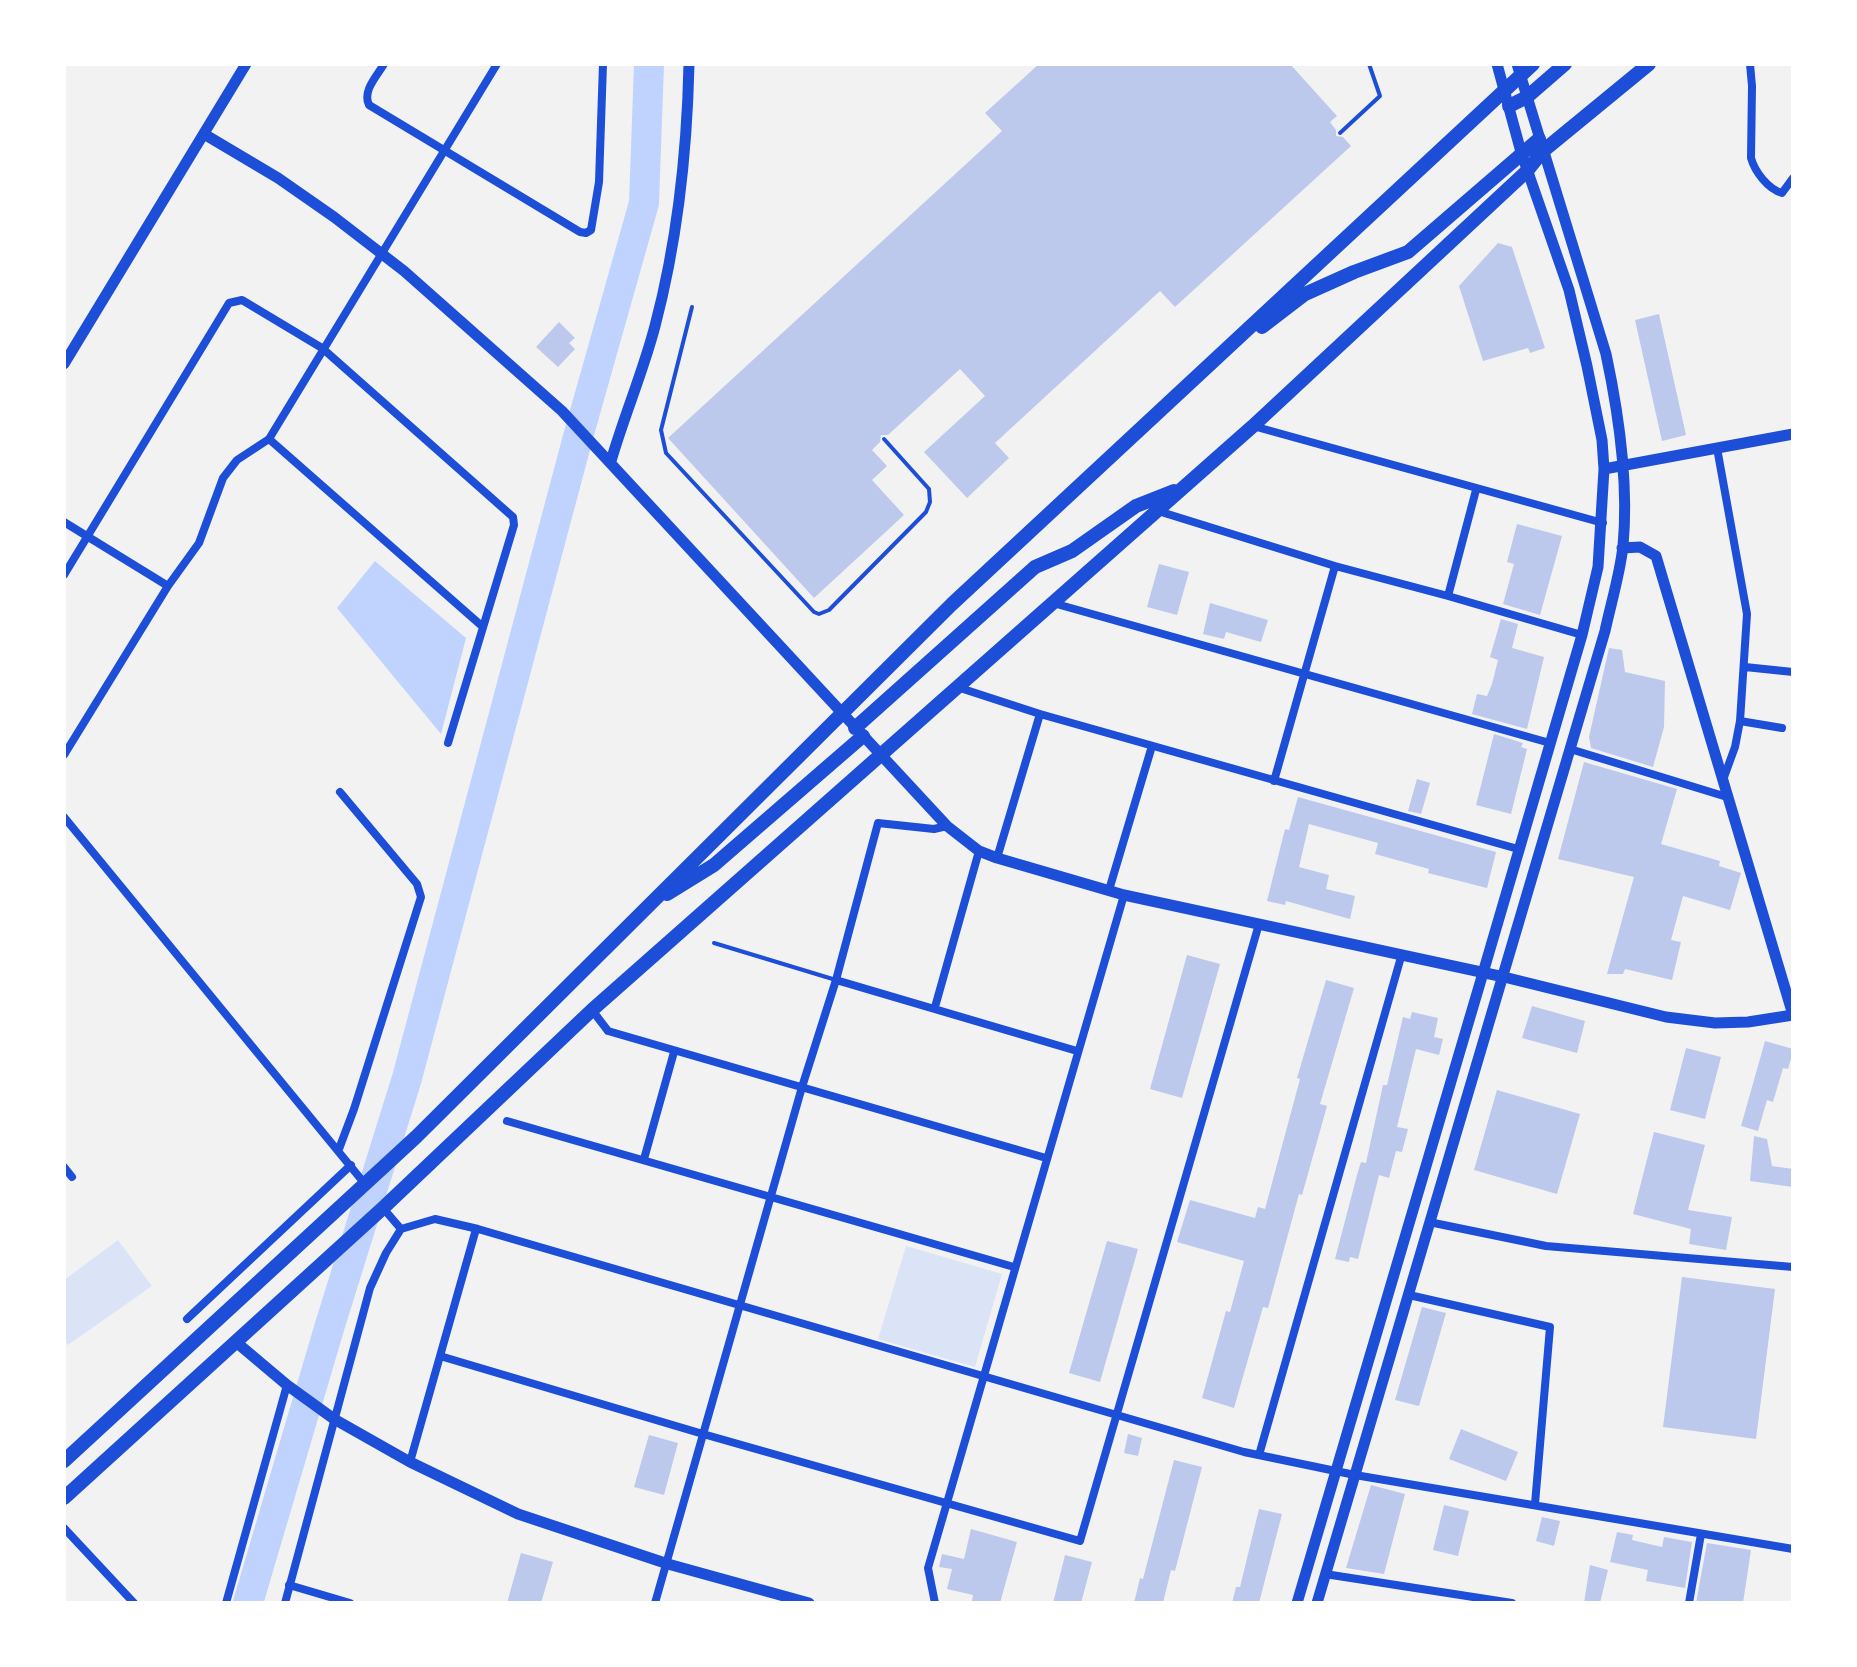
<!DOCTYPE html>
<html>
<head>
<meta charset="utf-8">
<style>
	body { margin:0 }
	#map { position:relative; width:1857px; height:1667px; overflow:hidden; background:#f2f2f2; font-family:"Open Sans",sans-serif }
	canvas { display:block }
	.frame { position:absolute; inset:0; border:66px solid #fff; pointer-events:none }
</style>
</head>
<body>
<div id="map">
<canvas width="1857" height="1667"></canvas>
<div class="frame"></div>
</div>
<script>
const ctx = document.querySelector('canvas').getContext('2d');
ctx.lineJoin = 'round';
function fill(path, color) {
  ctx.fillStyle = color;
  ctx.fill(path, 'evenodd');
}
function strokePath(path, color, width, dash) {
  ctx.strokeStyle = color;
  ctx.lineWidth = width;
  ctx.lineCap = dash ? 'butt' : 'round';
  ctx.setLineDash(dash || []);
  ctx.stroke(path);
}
fill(new Path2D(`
	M 118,1240 L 152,1286 L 68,1345 L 64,1340 L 64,1280 Z
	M 906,1246 L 1002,1274 L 975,1367 L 878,1339 Z`), '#dbe4f7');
fill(new Path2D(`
	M 375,561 L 466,638 L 441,734 L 337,608 Z`), '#bfd3fe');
strokePath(new Path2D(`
	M 248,1603 L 330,1325 L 407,1078 L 578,437 L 644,203 L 649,64`), '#bfd3fe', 30);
fill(new Path2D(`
	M 1039,64 L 1290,64 L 1337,116 L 1330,122 L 1336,130 L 1336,136 L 1343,137 L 1351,146 L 1175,307 L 1160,291 L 995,443 L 1009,458 L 967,498 L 924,452 L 985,396 L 960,369 L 888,435 L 881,435 L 880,442 L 872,450 L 887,466 L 872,480 L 904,515 L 814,598 L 668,438 L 1002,131 L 985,113 Z
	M 1498,243 L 1512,247 L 1545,348 L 1530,353 L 1528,348 L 1483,361 L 1459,286 Z
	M 1659,314 L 1686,435 L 1662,441 L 1635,320 Z
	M 559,322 L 575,338 L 569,343 L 575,349 L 558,367 L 536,347 Z
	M 1517,524 L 1562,536 L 1540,615 L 1503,604 L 1514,564 L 1507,562 Z
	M 1159,564 L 1189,572 L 1177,615 L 1147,607 Z
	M 1210,603 L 1268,620 L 1261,642 L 1226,632 L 1224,639 L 1203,634 Z
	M 1501,619 L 1518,624 L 1512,648 L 1544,657 L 1527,729 L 1472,714 L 1477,694 L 1487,696 L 1492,684 L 1498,660 L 1490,657 Z
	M 1609,648 L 1622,650 L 1625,672 L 1665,681 L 1664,727 L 1653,767 L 1591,748 L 1589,737 Z
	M 1494,734 L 1523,743 L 1521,747 L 1527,749 L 1511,814 L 1476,805 Z
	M 1584,762 L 1677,789 L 1661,844 L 1720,861 L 1719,866 L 1741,873 L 1730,910 L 1683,896 L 1671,940 L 1681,942 L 1672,980 L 1625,969 L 1623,974 L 1607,974 L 1634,877 L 1558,859 Z
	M 1417,779 L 1430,783 L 1421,814 L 1408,811 Z
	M 1298,797 L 1496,852 L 1487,888 L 1428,873 L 1429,869 L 1375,854 L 1378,843 L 1309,824 L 1299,867 L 1329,875 L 1326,889 L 1355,896 L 1350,919 L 1286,901 L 1285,905 L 1267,901 L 1285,829 L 1289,830 Z
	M 1187,955 L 1220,964 L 1182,1098 L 1150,1089 Z
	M 1326,980 L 1354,988 L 1320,1104 L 1327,1106 L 1302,1195 L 1299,1194 L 1268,1308 L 1263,1307 L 1234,1408 L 1202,1398 L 1226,1311 L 1230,1312 L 1244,1261 L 1177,1242 L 1190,1200 L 1255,1218 L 1258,1207 L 1265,1209 L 1300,1079 L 1297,1078 Z
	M 1532,1006 L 1585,1021 L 1577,1053 L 1522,1038 Z
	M 1412,1012 L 1438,1018 L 1434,1037 L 1443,1039 L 1439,1055 L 1416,1049 L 1397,1127 L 1408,1129 L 1402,1152 L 1396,1151 L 1389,1178 L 1379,1175 L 1358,1259 L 1350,1257 L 1349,1262 L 1335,1259 L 1357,1175 L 1361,1162 L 1366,1163 L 1383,1085 L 1387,1085 L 1403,1017 L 1410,1019 Z
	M 1765,1041 L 1793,1049 L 1793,1052 L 1788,1069 L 1783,1068 L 1773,1102 L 1767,1100 L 1758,1131 L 1741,1126 Z
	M 1686,1048 L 1721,1057 L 1705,1119 L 1670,1110 Z
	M 1497,1090 L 1580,1114 L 1557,1194 L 1474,1170 Z
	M 1654,1132 L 1705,1145 L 1688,1210 L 1732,1217 L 1726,1250 L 1689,1244 L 1691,1229 L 1633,1214 Z
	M 1754,1136 L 1767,1139 L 1772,1166 L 1793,1169 L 1793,1187 L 1750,1181 Z
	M 1107,1241 L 1138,1249 L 1100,1382 L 1069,1373 Z
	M 1682,1277 L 1775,1289 L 1756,1439 L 1663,1427 Z
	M 1422,1307 L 1446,1313 L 1419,1406 L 1395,1400 Z
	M 1461,1429 L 1518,1452 L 1506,1481 L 1449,1459 Z
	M 1128,1434 L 1142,1438 L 1138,1456 L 1124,1453 Z
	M 649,1435 L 678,1443 L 664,1495 L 634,1487 Z
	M 1174,1460 L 1202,1467 L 1175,1571 L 1171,1570 L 1163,1603 L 1134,1603 L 1140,1578 L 1143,1579 Z
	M 1371,1485 L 1405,1494 L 1384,1574 L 1346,1568 Z
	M 1444,1505 L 1469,1511 L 1458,1556 L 1433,1550 Z
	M 1259,1509 L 1282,1514 L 1259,1603 L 1232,1603 L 1236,1587 L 1240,1587 Z
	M 1542,1517 L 1560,1521 L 1554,1546 L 1536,1541 Z
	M 971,1529 L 1017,1542 L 1000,1603 L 979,1603 L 972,1601 L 973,1595 L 947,1589 L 952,1569 L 939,1567 L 942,1554 L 964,1559 Z
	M 1617,1532 L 1633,1535 L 1632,1540 L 1662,1547 L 1664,1537 L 1692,1542 L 1685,1588 L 1646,1581 L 1648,1570 L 1610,1562 Z
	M 1707,1543 L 1751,1550 L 1743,1603 L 1696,1603 Z
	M 521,1553 L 553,1562 L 541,1603 L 507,1603 Z
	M 1065,1555 L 1092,1562 L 1081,1603 L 1053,1603 Z
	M 1590,1565 L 1608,1570 L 1600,1603 L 1584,1603 Z`), '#bdc9ec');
strokePath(new Path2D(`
	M 1340,133 L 1380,96 L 1369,64
	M 692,307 L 661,430 L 666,453 L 814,612 L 819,614 L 829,610 L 926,512 L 930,502 L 929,489 L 884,439
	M 714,943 L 836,980`), '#1d4ed8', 4);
strokePath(new Path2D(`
	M 384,64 C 377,76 362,91 369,105 L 580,232 L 586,233 L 591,230 L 599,182 L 603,64
	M 1750,64 L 1752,86 L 1751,158 C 1755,172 1768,189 1782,193 L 1793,178
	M 1253,426 L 1603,523
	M 269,439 L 483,627
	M 1717,448 L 1747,614 L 1740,721 L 1782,728
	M 1158,511 L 1335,566
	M 64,522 L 168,586
	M 64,575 L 229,303 L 242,300 L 322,348 L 513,517 L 514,525 L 448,743
	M 1448,596 L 1582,635
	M 1053,603 L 1550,743
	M 1745,667 L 1793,672
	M 957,687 L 1040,714
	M 1570,749 L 1727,797
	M 64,755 L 168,586 L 199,543 L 223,478 L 237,460 L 269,439 L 497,64
	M 1723,780 L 1735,747 L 1740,721
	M 1274,781 L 1335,566 L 1448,596 L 1476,490
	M 64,817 L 365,1184
	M 997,858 L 1040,714 L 1518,849
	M 1109,890 L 1152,746
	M 836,980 L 1077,1051
	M 935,1007 L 979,851
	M 592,1010 L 608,1031 L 1046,1158
	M 507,1121 L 1014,1267
	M 339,1149 L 354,1109 L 421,897 L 417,884 L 340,792
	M 644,1159 L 674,1052
	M 64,1167 L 72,1177
	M 383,1208 L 401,1229
	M 1429,1222 L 1546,1246 L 1793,1267
	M 1409,1295 L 1550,1327 L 1535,1504
	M 187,1319 L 351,1165
	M 440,1356 L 703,1434 L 1080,1541 L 1259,924
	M 1259,1455 L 1401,957
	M 410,1462 L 476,1229
	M 64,1528 L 134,1603
	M 1325,1574 L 1512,1603
	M 289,1585 L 350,1603
	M 226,1603 L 287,1385
	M 285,1603 L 370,1288 L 386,1253 L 401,1229 L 435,1219 L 478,1229 L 1244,1452 L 1355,1475 L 1793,1549
	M 655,1603 L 802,1087 L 836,980 L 878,823 L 934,829 L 947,826
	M 935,1603 L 928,1568 L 1124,895
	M 1689,1603 L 1701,1534`), '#1d4ed8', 8);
strokePath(new Path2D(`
	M 204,134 L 278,178 L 334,217 L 404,271 L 562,411 L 947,826 L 979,851 L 997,858 L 1124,895 L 1504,977 L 1666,1017 L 1715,1023 L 1748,1022 L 1793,1015 L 1656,556 L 1640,547 L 1622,548
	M 64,364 L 246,64
	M 611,461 C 624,416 643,372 655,326 C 678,239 687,154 689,64
	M 1604,469 L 1793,434
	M 236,1342 L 287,1385 L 334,1419 L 410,1462 L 518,1514 L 668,1564 L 809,1603
	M 1297,1603 L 1483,973 L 1582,635 L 1598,567 L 1604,469 L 1602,440 L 1587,366 L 1569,290 L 1521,152 L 1497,64
	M 1317,1603 L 1605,631 C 1611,603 1620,574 1623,546 C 1629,482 1619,415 1606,354 L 1517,64`), '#1d4ed8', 11);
strokePath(new Path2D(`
	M 1509,106 L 1527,97 L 1565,64
	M 1262,327 L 1305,294 L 1354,272 L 1408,252 L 1539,139
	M 855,728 L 1035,567 L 1072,551 L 1136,506 L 1174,491
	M 667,894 L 714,865 L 863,736
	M 64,1461 L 416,1137 L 952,604 L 1533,64
	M 64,1498 L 383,1208 L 592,1010 L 1253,426 L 1527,171 L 1543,151 L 1649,64`), '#1d4ed8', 14);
</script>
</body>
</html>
